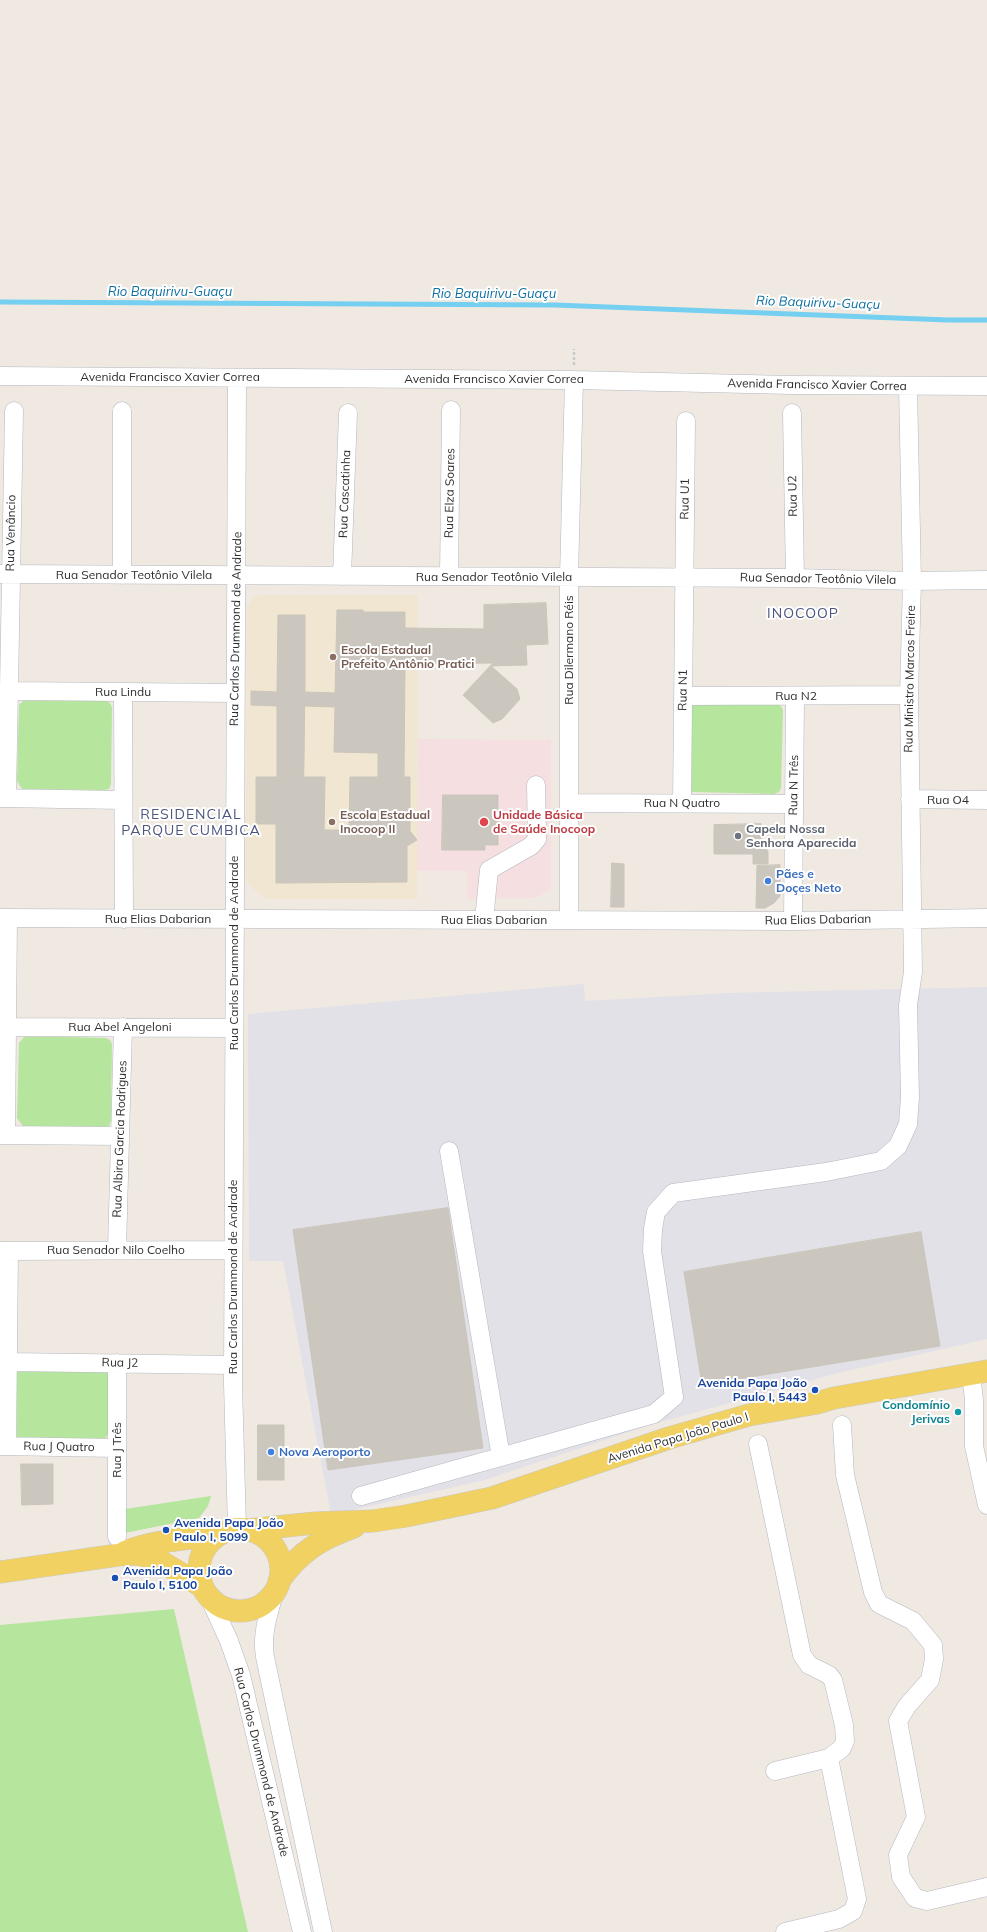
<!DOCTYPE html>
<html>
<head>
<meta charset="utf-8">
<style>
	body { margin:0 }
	canvas { display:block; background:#efe9e1 }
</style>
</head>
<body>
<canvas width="987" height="1932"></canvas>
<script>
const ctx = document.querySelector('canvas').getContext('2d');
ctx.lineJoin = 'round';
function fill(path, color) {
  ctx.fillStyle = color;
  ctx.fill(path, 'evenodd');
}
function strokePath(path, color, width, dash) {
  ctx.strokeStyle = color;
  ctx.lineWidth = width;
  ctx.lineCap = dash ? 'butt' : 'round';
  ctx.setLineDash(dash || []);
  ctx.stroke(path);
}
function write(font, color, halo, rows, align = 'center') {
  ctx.font = font + ' Mulish,sans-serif';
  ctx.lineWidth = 4;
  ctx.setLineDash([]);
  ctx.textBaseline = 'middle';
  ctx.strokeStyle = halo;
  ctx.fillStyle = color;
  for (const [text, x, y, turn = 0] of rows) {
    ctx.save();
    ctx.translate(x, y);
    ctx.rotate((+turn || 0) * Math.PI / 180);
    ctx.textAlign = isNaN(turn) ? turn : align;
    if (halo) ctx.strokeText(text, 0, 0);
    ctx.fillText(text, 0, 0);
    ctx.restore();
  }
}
fill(new Path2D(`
	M 584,984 L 585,1001 L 728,993 L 987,987 L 987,1339 L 838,1373 L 650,1425 L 485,1480 L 331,1515 L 283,1261 L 249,1261 L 248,1014 Z`), '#e3e1e8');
fill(new Path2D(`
	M 259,595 L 418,595 L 417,899 L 266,899 L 251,887 L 246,880 L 247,607 L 253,598 Z`), '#f0e6d1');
fill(new Path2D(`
	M 418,739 L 551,740 L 551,885 L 549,891 L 534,898 L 467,899 L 467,871 L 417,871 Z`), '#f5dfe0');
fill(new Path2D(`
	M 25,699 L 105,700 L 110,703 L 112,707 L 111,784 L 109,789 L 104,790 L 22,789 L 17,781 L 19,705 Z
	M 776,704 L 781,706 L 783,710 L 781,788 L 779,792 L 774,794 L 693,792 L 690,790 L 691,705 Z
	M 25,1036 L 106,1038 L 110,1040 L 112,1044 L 111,1121 L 109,1126 L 104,1127 L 23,1126 L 17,1118 L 19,1043 Z
	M 18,1371 L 108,1372 L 110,1376 L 108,1434 L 105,1439 L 100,1440 L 22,1439 L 17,1437 L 16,1375 Z
	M 211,1496 L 208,1506 L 199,1518 L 125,1533 L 125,1509 Z
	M 174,1609 L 248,1932 L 0,1932 L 0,1625 Z`), '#b6e59e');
strokePath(new Path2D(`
	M 0,302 L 555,305 L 948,320 L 987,320`), '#75cff0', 5);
const building = new Path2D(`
	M 546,603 L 548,644 L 526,645 L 527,665 L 491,666 L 517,689 L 520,699 L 502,719 L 493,723 L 463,695 L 493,663 L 405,664 L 404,777 L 410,777 L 410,831 L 417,840 L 407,846 L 407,882 L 276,883 L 276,824 L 256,824 L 256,777 L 277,777 L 277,706 L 251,705 L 251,691 L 277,692 L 278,615 L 305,615 L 305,692 L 335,693 L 337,610 L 363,610 L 363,612 L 405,612 L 405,628 L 484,629 L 484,605 ZM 305,706 L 335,707 L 334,752 L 378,753 L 378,777 L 350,777 L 349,830 L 324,830 L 325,777 L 304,777 Z
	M 443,795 L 498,795 L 498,845 L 485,845 L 485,850 L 442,850 Z
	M 761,824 L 762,846 L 768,851 L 768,864 L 753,864 L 753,854 L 714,854 L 714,825 Z
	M 612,863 L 624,864 L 624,907 L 611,907 Z
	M 780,865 L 780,896 L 774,903 L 765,908 L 756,908 L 757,866 Z
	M 448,1208 L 483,1448 L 328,1470 L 293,1230 Z
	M 921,1232 L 940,1346 L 702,1385 L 684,1272 Z
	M 258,1425 L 284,1425 L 284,1480 L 258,1480 Z
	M 21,1464 L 53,1464 L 53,1504 L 22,1505 Z`);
fill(building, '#cbc7bf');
strokePath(building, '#cbc5ba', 1);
const minor = new Path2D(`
	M 0,376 L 574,380 L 791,385 L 987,386
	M 237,378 L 233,1384 L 237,1529
	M 792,413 L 795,578
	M 0,574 L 795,578 L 912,581 L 987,580
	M 122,575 L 122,411
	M 342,576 L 348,413
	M 449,576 L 451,410
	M 10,691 L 236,693
	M 123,692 L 124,919
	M 683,696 L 909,695
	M 0,798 L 123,800
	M 7,798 L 14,411
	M 910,799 L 987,800
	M 569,803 L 794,804
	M 682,803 L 686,421
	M 0,918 L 793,921 L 987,918
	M 484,920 L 489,870 L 531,846 L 537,839 L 536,785
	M 569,920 L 569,577 L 574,380
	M 793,921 L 795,697
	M 7,1027 L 234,1028
	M 0,1135 L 120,1136
	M 6,1135 L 8,918
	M 449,1151 L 501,1457
	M 117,1250 L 123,1027
	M 0,1251 L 233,1250
	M 8,1362 L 233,1365
	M 971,1374 L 974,1400 L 974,1446 L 987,1505
	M 842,1425 L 845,1475 L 873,1592 L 879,1604 L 913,1621 L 933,1645 L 934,1659 L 930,1680 L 907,1706 L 898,1721 L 916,1817 L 898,1855 L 901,1877 L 915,1898 L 927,1901 L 987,1887
	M 758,1444 L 802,1655 L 809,1665 L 829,1675 L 833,1680 L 844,1725 L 845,1741 L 842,1748 L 829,1758 L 857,1899 L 853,1911 L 839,1919 L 785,1932
	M 0,1446 L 117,1448
	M 7,1446 L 9,1251
	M 361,1496 L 654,1414 L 674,1397 L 652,1251 L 653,1229 L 656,1212 L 673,1193 L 826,1172 L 881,1161 L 898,1146 L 908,1124 L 910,1097 L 908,1005 L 913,972 L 909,695 L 912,581 L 908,386
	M 117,1537 L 117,1363
	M 275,1590 C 269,1613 261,1633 265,1657 L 323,1932
	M 208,1595 L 229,1641 L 241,1675 L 302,1932
	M 775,1771 L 829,1758`);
const major = new Path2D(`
	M199 1570a41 41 0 1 1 82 0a41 41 0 1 1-82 0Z
	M 247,1530 L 315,1523 L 373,1521 L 406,1516 L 492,1498 L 669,1438 L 749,1415 L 817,1403 L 834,1398 L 987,1371
	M 125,1552 C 155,1540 186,1539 218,1535
	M 0,1572 L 118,1555 L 139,1554 L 162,1562 L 203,1587
	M 279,1581 C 300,1551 321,1539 354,1527`);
strokePath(minor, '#b4b7c1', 19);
strokePath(major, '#c9c9c9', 23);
strokePath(new Path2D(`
	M 574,365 L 574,349`), '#c9c9c9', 2.5, [3, 2]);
strokePath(minor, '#fff', 18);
strokePath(major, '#f2d163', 22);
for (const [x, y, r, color] of [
	[333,657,4,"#8d6e63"],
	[332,822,4,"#8d6e63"],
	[484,822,5,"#e0444e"],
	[738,836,4,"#6b7280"],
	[768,881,4,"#3f7fe0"],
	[815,1390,4,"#1a4fb4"],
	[958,1412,4,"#0f9aa8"],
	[271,1452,4,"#3f7fe0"],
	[166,1530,4,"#1a4fb4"],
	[115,1578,4,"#1a4fb4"]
]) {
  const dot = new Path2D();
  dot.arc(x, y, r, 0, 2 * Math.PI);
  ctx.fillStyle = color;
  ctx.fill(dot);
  strokePath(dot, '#fff', 1.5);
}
write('12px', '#2e2e2e', '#fff', [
	["Avenida Francisco Xavier Correa",170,377],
	["Avenida Francisco Xavier Correa",494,379],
	["Avenida Francisco Xavier Correa",817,385,1],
	["Rua Elza Soares",450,493,-89],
	["Rua Cascatinha",345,494,-88],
	["Rua U2",793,496,-91],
	["Rua U1",685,499,-89],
	["Rua Venâncio",11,533,-89],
	["Rua Senador Teotônio Vilela",134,575],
	["Rua Senador Teotônio Vilela",494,577],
	["Rua Senador Teotônio Vilela",818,579,1],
	["Rua Carlos Drummond de Andrade",236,629,-89],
	["Rua Dilermano Réis",569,650,-90],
	["Rua Ministro Marcos Freire",910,679,-89],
	["Rua N1",683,690,-89],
	["Rua Lindu",123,692],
	["Rua N2",796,696],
	["Rua N Três",794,785,-89],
	["Rua O4",948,800],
	["Rua N Quatro",682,803],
	["Rua Elias Dabarian",158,919],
	["Rua Elias Dabarian",494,920],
	["Rua Elias Dabarian",818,920,-1],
	["Rua Carlos Drummond de Andrade",234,953,-90],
	["Rua Abel Angeloni",120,1027],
	["Rua Albira Garcia Rodrigues",120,1139,-88],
	["Rua Senador Nilo Coelho",116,1250],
	["Rua Carlos Drummond de Andrade",233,1277,-90],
	["Rua J2",120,1363,1],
	["Avenida Papa João Paulo I",678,1438,-17],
	["Rua J Quatro",59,1447,1],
	["Rua J Três",117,1450,-90],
	["Rua Carlos Drummond de Andrade",261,1762,76]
]);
write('bold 12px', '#785e54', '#fff', [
	["Escola Estadual",341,650],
	["Prefeito Antônio Pratici",341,664],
	["Escola Estadual",340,815],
	["Inocoop II",340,829]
], 'left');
write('bold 12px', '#be3a42', '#fff', [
	["Unidade Básica",493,815],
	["de Saúde Inocoop",493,829]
], 'left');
write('bold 12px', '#5b616d', '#fff', [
	["Capela Nossa",746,829],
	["Senhora Aparecida",746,843]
], 'left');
write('bold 12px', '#366cbe', '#fff', [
	["Pães e",776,874],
	["Doçes Neto",776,888],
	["Nova Aeroporto",279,1452]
], 'left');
write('bold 12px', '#164399', '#fff', [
	["Avenida Papa João",807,1383,"right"],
	["Paulo I, 5443",807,1397,"right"],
	["Avenida Papa João",174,1523],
	["Paulo I, 5099",174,1537],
	["Avenida Papa João",123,1571],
	["Paulo I, 5100",123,1585]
], 'left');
write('bold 12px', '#0d838f', '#fff', [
	["Condomínio",950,1405],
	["Jerivas",950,1419]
], 'right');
write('italic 13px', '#0d6fa3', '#fff', [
	["Rio Baquirivu-Guaçu",170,292],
	["Rio Baquirivu-Guaçu",494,294],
	["Rio Baquirivu-Guaçu",818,303,2]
]);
ctx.letterSpacing = '1px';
write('14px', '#4d5680', '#fff', [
	["INOCOOP",803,614],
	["RESIDENCIAL",191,815],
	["PARQUE CUMBICA",191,831]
]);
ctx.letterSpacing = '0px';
</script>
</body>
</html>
